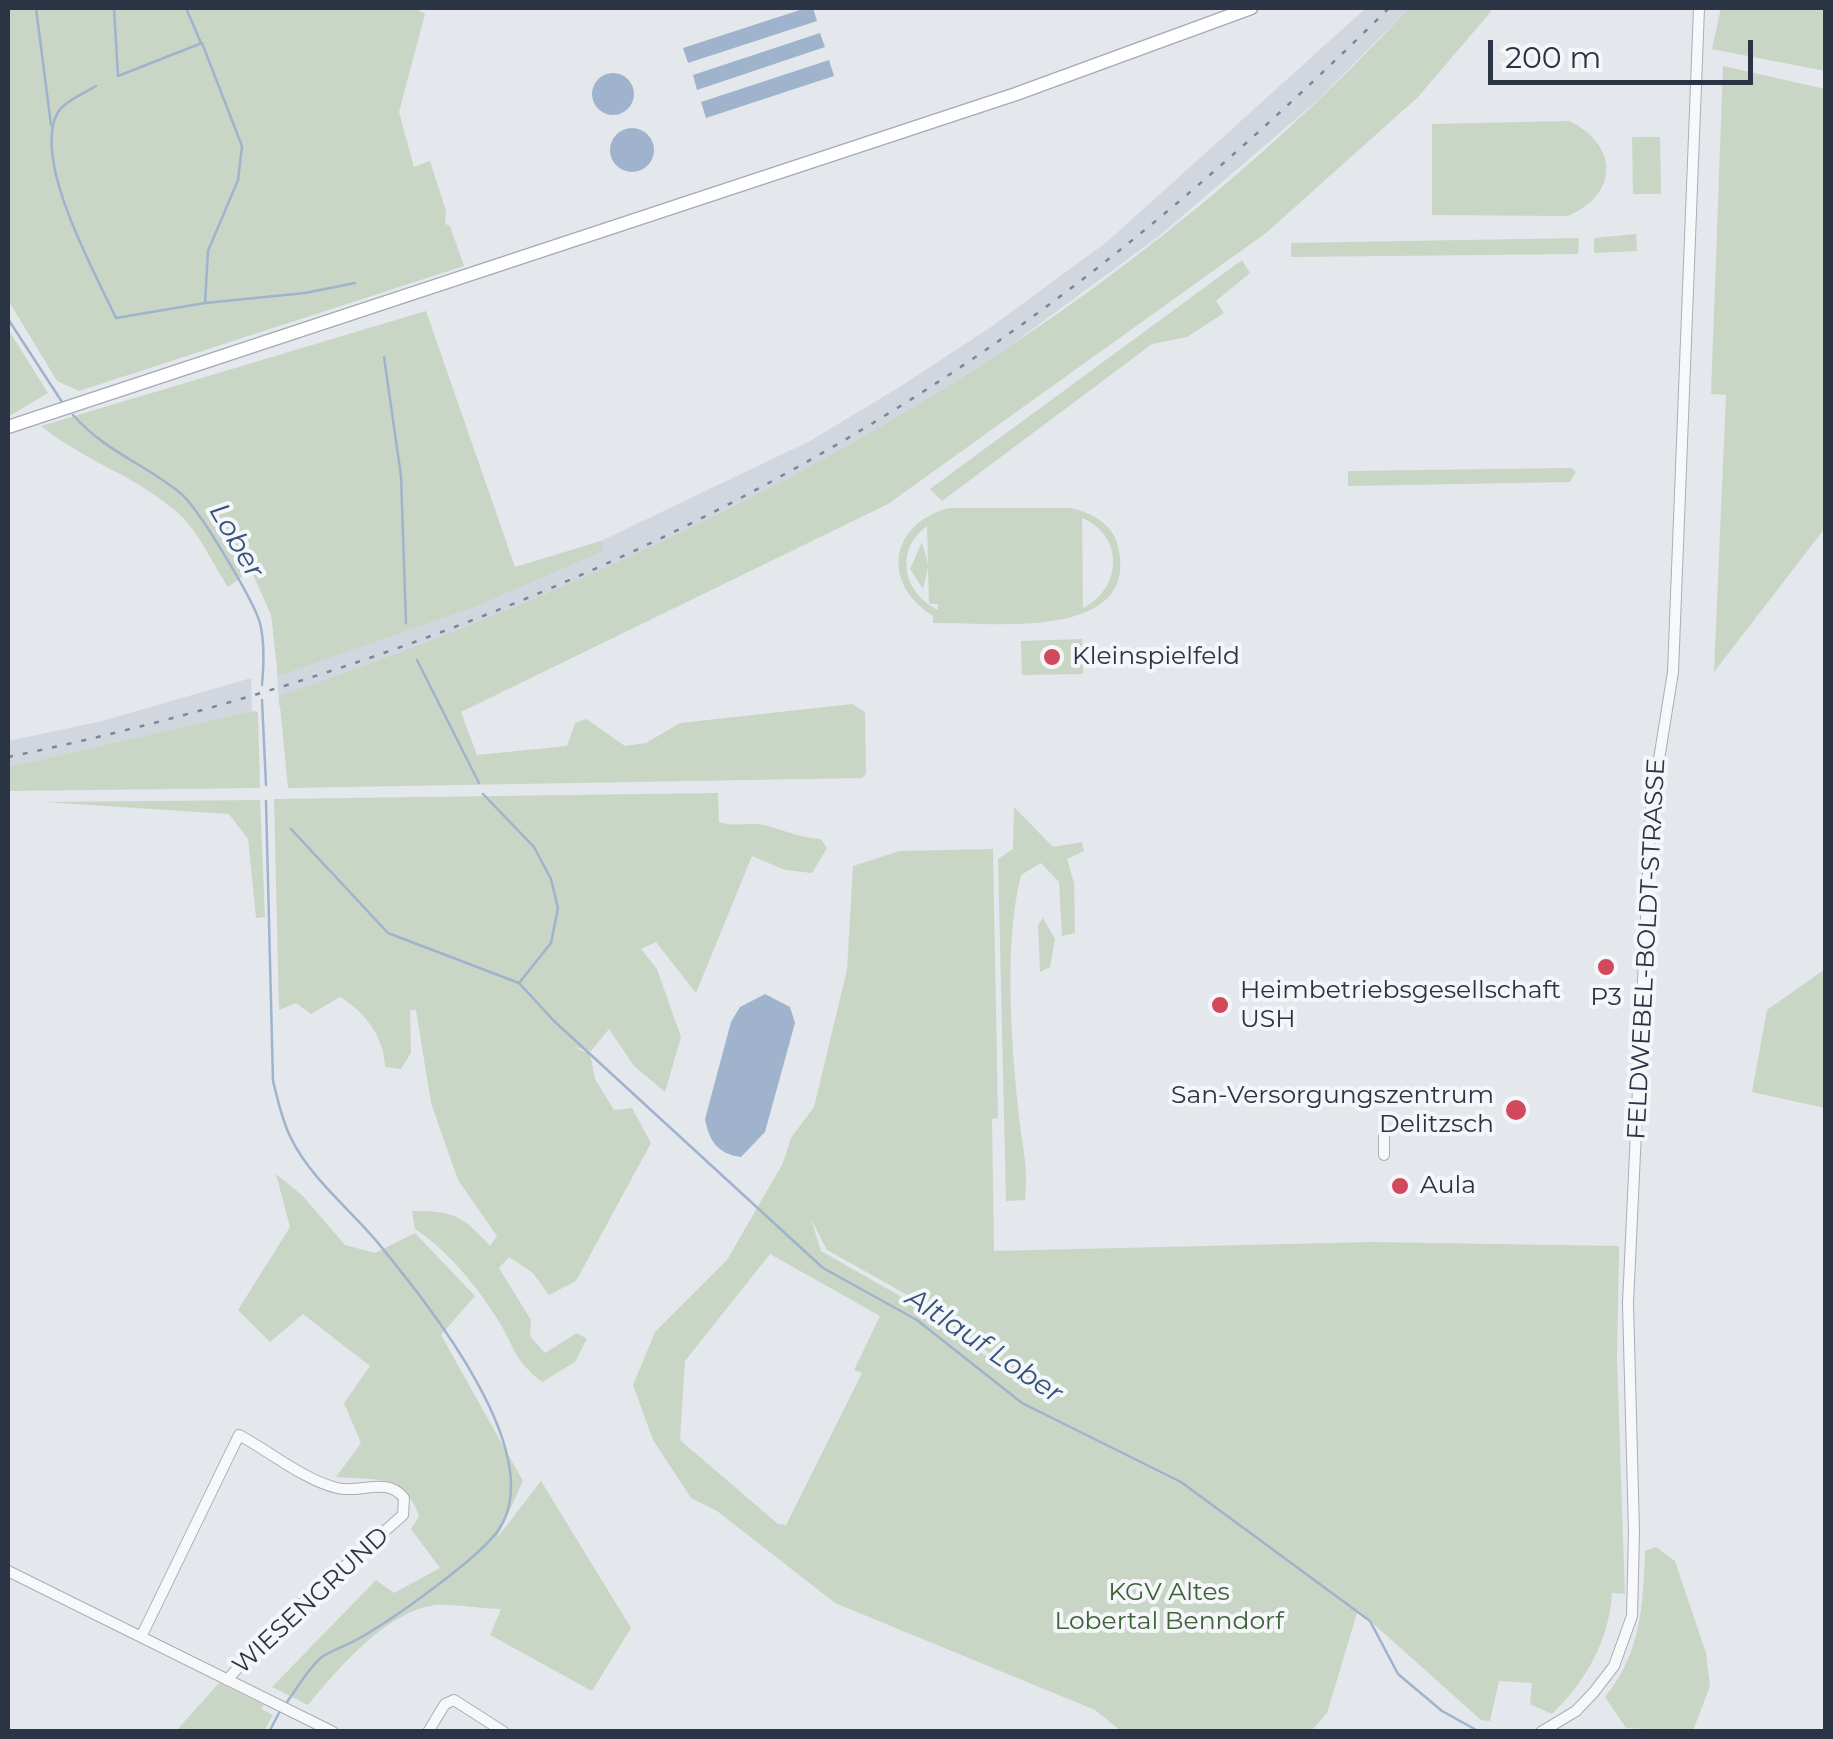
<!DOCTYPE html>
<html>
<head>
<meta charset="utf-8">
<style>
	body { margin:0 }
	#map { position:relative; width:1833px; height:1739px; overflow:hidden; background:#e4e7ec; font-family:Montserrat,sans-serif }
	canvas { display:block }
	.frame { position:absolute; inset:0; border:10px solid #2b3445; pointer-events:none }
	.scale { position:absolute; left:1488px; top:40px; width:265px; height:45px; box-sizing:border-box; border:5px solid #2b3445; border-top:0; padding-left:12px; font-size:30px; line-height:35px; white-space:nowrap; color:#2b3445; -webkit-text-stroke:8px #f4f6f9; paint-order:stroke }
</style>
</head>
<body>
<div id="map">
<canvas width="1833" height="1739"></canvas>
<div class="frame"></div>
<div class="scale">200 m</div>
</div>
<script>
const ctx = document.querySelector('canvas').getContext('2d');
ctx.lineJoin = 'round';
function fill(path, color) {
  ctx.fillStyle = color;
  ctx.fill(path, 'evenodd');
}
function strokePath(path, color, width, dash) {
  ctx.strokeStyle = color;
  ctx.lineWidth = width;
  ctx.lineCap = dash ? 'butt' : 'round';
  ctx.setLineDash(dash || []);
  ctx.stroke(path);
}
function write(font, color, halo, rows, align = 'center') {
  ctx.font = font + ' Montserrat,sans-serif';
  ctx.lineWidth = 8;
  ctx.setLineDash([]);
  ctx.textBaseline = 'middle';
  ctx.strokeStyle = halo;
  ctx.fillStyle = color;
  for (const [text, x, y, turn = 0] of rows) {
    ctx.save();
    ctx.translate(x, y);
    ctx.rotate((+turn || 0) * Math.PI / 180);
    ctx.textAlign = isNaN(turn) ? turn : align;
    if (halo) ctx.strokeText(text, 0, 0);
    ctx.fillText(text, 0, 0);
    ctx.restore();
  }
}
fill(new Path2D(`
	M 1366,8 L 1409,8 L 1318,100 L 1159,236 L 1007,348 L 824,466 L 552,609 L 279,706 L 277,670 L 424,611 L 515,568 L 601,541 L 810,441 L 898,388 L 991,327 L 1108,241 Z
	M 251,678 L 252,711 L 8,767 L 8,741 L 102,721 Z`), '#d2d6de');
fill(new Path2D(`
	M 8,8 L 416,9 L 425,14 L 399,112 L 414,167 L 430,161 L 446,211 L 445,224 L 450,226 L 464,266 L 79,391 L 57,381 L 8,300 Z
	M 1409,8 L 1494,8 L 1418,97 L 1266,233 L 888,504 L 461,712 L 477,755 L 567,746 L 575,723 L 586,719 L 625,746 L 646,743 L 680,723 L 852,704 L 865,712 L 866,774 L 862,778 L 288,788 L 279,696 C 703,551 1102,341 1409,8 Z
	M 1721,8 L 1825,8 L 1825,71 L 1712,49 Z
	M 1723,66 L 1825,89 L 1825,528 L 1714,672 L 1726,395 L 1711,394 Z
	M 1569,121 C 1618,144 1620,194 1568,216 L 1432,215 L 1432,124 Z
	M 1632,137 L 1660,137 L 1661,194 L 1633,194 Z
	M 1636,234 L 1637,251 L 1594,253 L 1594,238 Z
	M 1579,238 L 1578,254 L 1291,257 L 1291,243 Z
	M 1242,260 L 1250,273 L 1216,301 L 1224,313 L 1187,337 L 1152,344 L 942,501 L 930,489 Z
	M 426,311 L 515,567 L 601,541 L 603,551 L 474,607 L 278,676 L 271,615 L 251,570 L 228,587 C 213,564 199,533 180,515 C 139,477 84,461 41,426 Z
	M 8,329 L 48,393 L 8,417 Z
	M 1571,468 L 1576,472 L 1570,482 L 1348,486 L 1348,471 Z
	M 949,508 L 1070,508 C 1094,513 1115,525 1119,551 C 1136,642 989,622 933,623 L 933,616 C 881,583 889,524 949,508 ZM 1082,518 C 1124,535 1123,588 1083,608 ZM 927,526 L 928,564 L 922,542 L 910,569 L 923,589 L 928,567 L 929,604 L 938,604 L 938,610 C 903,593 894,550 927,526 Z
	M 1082,639 L 1083,674 L 1022,675 L 1021,641 Z
	M 252,711 L 258,712 L 260,788 L 8,791 L 8,767 Z
	M 718,793 L 719,822 C 736,828 752,821 768,826 C 785,831 802,838 821,839 L 827,848 L 812,873 L 785,870 L 752,856 L 696,993 L 656,942 L 641,949 L 657,969 L 681,1037 L 665,1092 L 634,1066 L 609,1029 L 591,1051 L 574,1047 L 590,1054 L 595,1079 L 614,1110 L 632,1108 L 651,1143 L 576,1281 L 549,1295 L 533,1273 L 509,1257 L 499,1268 L 531,1320 L 530,1336 L 545,1353 L 577,1333 L 587,1339 L 575,1362 L 542,1382 C 512,1358 516,1349 498,1320 C 476,1285 448,1251 415,1229 L 412,1211 C 454,1211 462,1215 490,1246 L 497,1236 L 458,1180 L 431,1103 L 416,1010 L 410,1010 L 411,1053 L 401,1069 L 385,1067 C 385,1038 364,1011 340,997 L 311,1014 L 296,1003 L 279,1010 L 274,799 Z
	M 260,800 L 265,917 L 256,918 L 248,839 L 229,814 L 44,802 Z
	M 1014,807 L 1053,847 L 1082,842 L 1084,851 L 1067,859 L 1074,883 L 1075,933 L 1062,936 L 1059,882 L 1041,863 L 1021,875 C 1004,943 1011,1038 1018,1108 C 1021,1140 1029,1167 1025,1200 L 1006,1201 L 998,859 L 1013,849 Z
	M 993,849 L 998,1118 L 992,1119 L 994,1251 L 1371,1242 L 1619,1246 L 1617,1360 L 1625,1594 L 1612,1593 C 1609,1641 1586,1681 1552,1714 L 1530,1704 L 1532,1683 L 1499,1681 L 1490,1721 L 1481,1720 L 1358,1610 L 1327,1713 L 1311,1731 L 1121,1731 L 1095,1710 L 835,1603 L 717,1511 L 691,1498 L 653,1440 L 633,1385 L 655,1332 L 727,1260 L 783,1163 L 791,1138 L 814,1107 L 847,970 L 853,866 L 900,851 ZM 811,1219 L 827,1250 L 920,1302 L 1011,1369 L 1010,1374 L 921,1308 L 821,1251 ZM 770,1254 L 880,1316 L 854,1370 L 862,1373 L 786,1525 L 778,1524 L 680,1440 L 685,1361 Z
	M 1043,918 L 1055,939 L 1050,967 L 1040,972 L 1038,925 Z
	M 1825,969 L 1825,1108 L 1752,1092 L 1767,1010 Z
	M 276,1174 L 303,1196 L 345,1245 L 375,1253 L 415,1233 L 475,1296 L 441,1335 L 523,1481 L 497,1538 L 541,1481 L 631,1628 L 592,1691 L 490,1635 L 501,1609 C 480,1609 457,1604 437,1605 C 388,1609 337,1670 308,1705 L 272,1687 L 376,1580 L 394,1593 L 440,1568 L 411,1529 L 419,1516 C 404,1472 375,1481 336,1477 L 361,1443 L 344,1403 L 370,1366 L 303,1314 L 270,1342 L 238,1310 L 290,1227 Z
	M 1656,1547 L 1675,1561 L 1706,1653 L 1710,1686 L 1693,1731 L 1626,1728 L 1605,1697 C 1641,1653 1643,1606 1645,1551 Z
	M 219,1683 L 264,1705 L 261,1709 L 273,1715 L 264,1731 L 176,1731 Z`), '#c9d6c5');
fill(new Path2D(`
	M 806,8 L 813,8 L 817,21 L 688,63 L 683,48 Z
	M 820,33 L 825,47 L 697,90 L 693,75 Z
	M 829,60 L 834,76 L 706,118 L 701,102 Z
	M592 94a21 21 0 1 1 42 0a21 21 0 1 1-42 0Z
	M610 150a22 22 0 1 1 44 0a22 22 0 1 1-44 0Z
	M 765,994 L 790,1007 L 795,1023 L 765,1132 L 741,1157 C 718,1154 709,1141 705,1119 L 731,1022 L 740,1007 Z`), '#9fb4cc');
strokePath(new Path2D(`
	M 36,8 L 51,125
	M 114,8 L 118,76 L 202,43 L 242,146 L 238,180 L 208,251 L 205,303 L 305,293 L 355,283
	M 186,8 L 201,43
	M 96,86 C 85,93 65,101 58,112 C 31,159 95,273 116,318 L 205,303
	M 8,319 L 62,402
	M 384,357 L 401,476 L 406,623
	M 73,415 C 106,452 143,463 179,492 C 198,506 253,600 260,623 C 265,644 264,664 262,685
	M 417,660 L 479,783
	M 262,700 L 266,785
	M 483,794 L 534,847 L 551,879 L 558,908 L 551,943 L 519,983
	M 266,801 L 273,1081 C 278,1100 282,1121 291,1138 C 311,1180 355,1213 383,1249 C 429,1306 549,1454 499,1529 C 480,1558 388,1623 356,1640 C 346,1646 332,1650 322,1657 C 308,1668 296,1690 285,1705
	M 291,829 L 388,933 L 519,983 L 554,1021 L 823,1268 L 917,1320 L 1022,1403 L 1181,1482 L 1370,1621 L 1398,1674 L 1442,1711 L 1480,1732
	M 269,1732 L 280,1711`), '#9fb4cc', 2.5);
const minor = new Path2D(`
	M 1384,1132 L 1384,1155
	M 8,1571 L 333,1732
	M 141,1637 L 239,1435 C 269,1451 304,1480 337,1488 C 360,1494 387,1476 404,1498 L 403,1515 L 271,1631 L 227,1680
	M 428,1732 L 445,1704 L 454,1700 L 504,1732
	M 1541,1732 L 1576,1711 L 1594,1692 L 1614,1666 L 1632,1616 L 1634,1532 L 1628,1303 L 1651,809 L 1673,672 L 1699,8`);
const major = new Path2D(`
	M 8,427 L 1016,94 L 1251,8`);
strokePath(minor, '#a9aeb7', 12);
strokePath(major, '#a3abb8', 15);
strokePath(minor, '#f7f8fa', 10);
strokePath(major, '#fff', 12);
strokePath(new Path2D(`
	M 8,757 C 394,677 769,521 1083,279 C 1192,195 1292,104 1389,8`), '#7d8696', 2.5, [5, 10]);
for (const [x, y, r, color] of [
	[1052,657,10,"#d1495b"],
	[1606,967,10,"#d1495b"],
	[1220,1005,10,"#d1495b"],
	[1516,1110,12,"#d1495b"],
	[1400,1186,10,"#d1495b"]
]) {
  const dot = new Path2D();
  dot.arc(x, y, r, 0, 2 * Math.PI);
  ctx.fillStyle = color;
  ctx.fill(dot);
  strokePath(dot, '#f4f6f9', 4);
}
write('25px', '#2b3445', '#f4f6f9', [
	["Kleinspielfeld",1072,657],
	["Heimbetriebsgesellschaft",1240,991],
	["USH",1240,1020],
	["P3",1606,998,"center"],
	["San-Versorgungszentrum",1494,1096,"right"],
	["Delitzsch",1494,1125,"right"],
	["Aula",1420,1186]
], 'left');
write('25px', '#2b3445', '#f4f6f9', [
	["FELDWEBEL-BOLDT-STRASSE",1647,949,-87],
	["WIESENGRUND",311,1601,-43]
]);
write('25px', '#3f6138', '#f4f6f9', [
	["KGV Altes",1169,1593],
	["Lobertal Benndorf",1169,1622]
]);
write('italic 28px', '#34527a', '#f4f6f9', [
	["Lober",236,541,60],
	["Altlauf Lober",984,1346,34]
]);
</script>
</body>
</html>
